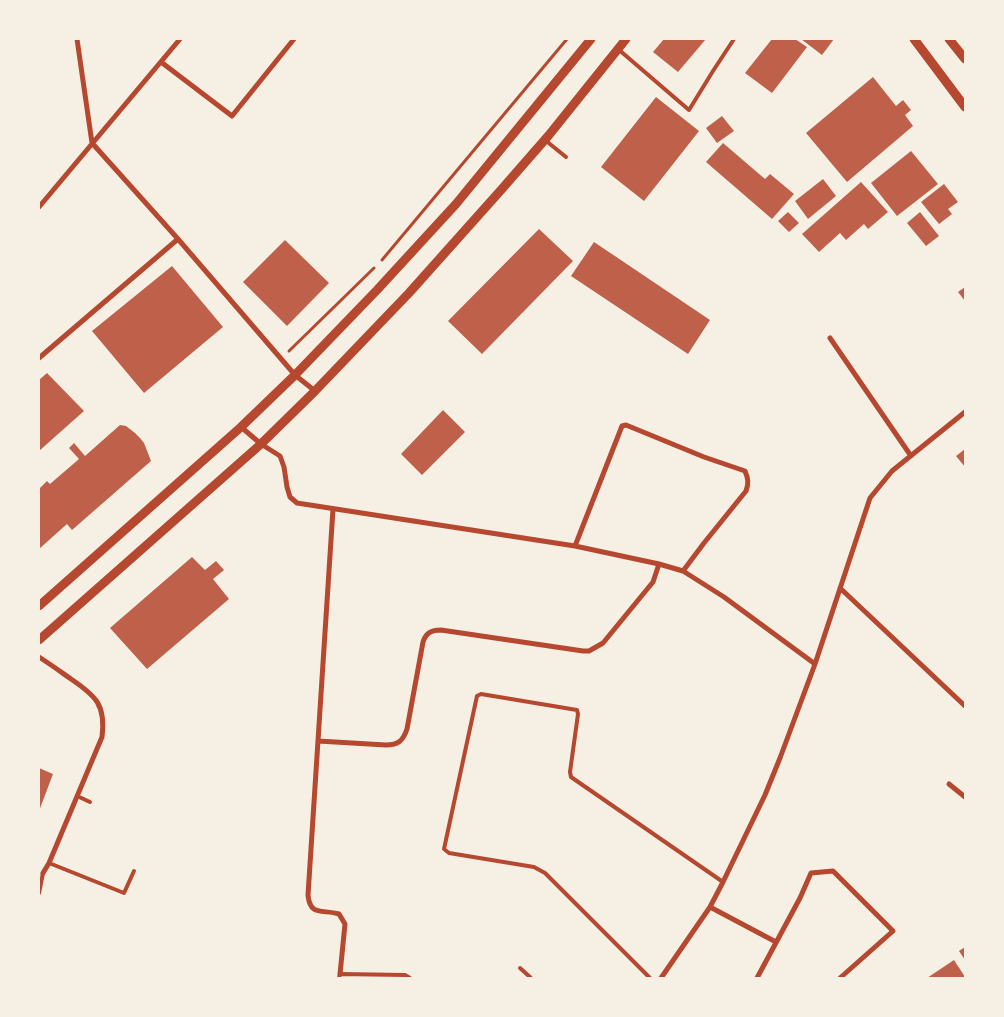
<!DOCTYPE html>
<html>
<head>
<meta charset="utf-8">
<style>
	body { margin:0 }
	#map { position:relative; width:1004px; height:1017px; overflow:hidden; background:#f6efe4; font-family:Arial,sans-serif }
	canvas { display:block }
	.frame { position:absolute; inset:0; border:40px solid #f6efe4; pointer-events:none }
</style>
</head>
<body>
<div id="map">
<canvas width="1004" height="1017"></canvas>
<div class="frame"></div>
</div>
<script>
const ctx = document.querySelector('canvas').getContext('2d');
ctx.lineJoin = 'round';
function fill(path, color) {
  ctx.fillStyle = color;
  ctx.fill(path, 'evenodd');
}
function strokePath(path, color, width, dash) {
  ctx.strokeStyle = color;
  ctx.lineWidth = width;
  ctx.lineCap = dash ? 'butt' : 'round';
  ctx.setLineDash(dash || []);
  ctx.stroke(path);
}
fill(new Path2D(`
	M 664,39 L 706,39 L 678,72 L 653,52 Z
	M 772,39 L 795,39 L 807,47 L 772,93 L 745,73 Z
	M 801,39 L 834,39 L 822,55 Z
	M 873,77 L 896,106 L 903,100 L 911,110 L 905,115 L 913,126 L 847,182 L 806,133 Z
	M 656,97 L 699,131 L 644,201 L 601,167 Z
	M 722,116 L 734,131 L 717,143 L 706,128 Z
	M 723,143 L 765,179 L 770,174 L 794,194 L 772,219 L 706,162 Z
	M 911,151 L 938,184 L 897,216 L 871,183 Z
	M 823,179 L 836,196 L 808,219 L 795,201 Z
	M 861,182 L 888,212 L 868,229 L 864,224 L 846,240 L 840,233 L 819,252 L 802,234 Z
	M 944,184 L 958,202 L 948,209 L 952,214 L 939,224 L 921,202 Z
	M 788,212 L 799,223 L 789,232 L 778,221 Z
	M 920,212 L 939,236 L 926,246 L 907,223 Z
	M 539,229 L 573,261 L 482,354 L 448,321 Z
	M 285,240 L 329,283 L 287,326 L 243,282 Z
	M 594,242 L 710,320 L 688,354 L 571,276 Z
	M 172,266 L 223,327 L 144,393 L 92,331 Z
	M 965,287 L 965,301 L 958,292 Z
	M 47,373 L 84,411 L 39,451 L 39,380 Z
	M 443,410 L 465,432 L 422,475 L 401,454 Z
	M 120,425 L 126,426 L 135,433 L 140,438 L 144,443 L 151,461 L 72,530 L 67,524 L 39,549 L 39,489 L 47,481 L 50,484 L 79,459 L 69,448 L 74,443 L 85,456 Z
	M 965,449 L 965,467 L 956,456 Z
	M 192,557 L 205,570 L 216,561 L 224,570 L 213,579 L 229,599 L 147,669 L 110,628 Z
	M 39,768 L 53,774 L 39,811 Z
	M 965,947 L 965,960 L 959,951 Z
	M 954,960 L 965,977 L 965,978 L 927,978 Z`), '#bf614a');
strokePath(new Path2D(`
	M 382,260 L 567,39
	M 289,351 L 374,268`), '#b5482f', 3);
strokePath(new Path2D(`
	M 618,49 L 689,110 L 713,71 L 734,39
	M 545,140 L 566,157
	M 77,796 L 90,802
	M 49,863 L 124,893 L 134,871
	M 39,893 L 43,873
	M 520,968 L 531,978
	M 339,978 L 340,974 L 405,975 L 410,978
	M 650,978 L 545,873 L 534,867 L 449,853 L 444,849 L 477,696 L 481,694 L 577,710 L 578,714 L 570,772 L 571,777 L 723,882`), '#b5482f', 4);
strokePath(new Path2D(`
	M 77,39 L 92,143 L 178,239 L 295,375 L 315,391
	M 161,62 L 232,116 L 294,39
	M 39,207 L 180,39
	M 830,338 L 911,456
	M 39,358 L 178,239
	M 241,427 L 261,444 L 280,456 L 284,467 L 287,487 L 290,497 L 297,503 L 575,546 L 659,564 L 683,571 L 724,597 L 815,664
	M 333,509 L 308,895 C 310,917 323,909 339,914 L 345,924 L 340,974
	M 575,546 L 622,426 L 626,425 L 704,457 L 745,471 C 748,478 749,483 746,491 L 704,543 L 683,571
	M 840,588 L 965,706
	M 39,657 C 50,664 61,672 71,679 C 96,696 106,705 102,737 L 49,863 L 43,873
	M 318,741 L 386,745 C 398,745 403,741 407,729 L 423,642 C 426,633 431,630 441,630 L 583,651 L 589,651 L 603,643 L 653,582 L 659,564
	M 949,784 L 965,797
	M 710,907 L 776,942
	M 661,978 L 710,907 L 723,882 L 765,795 L 780,758 L 815,664 L 870,498 L 892,471 L 965,412
	M 757,978 L 800,898 L 811,873 L 833,871 L 893,931 L 840,978`), '#b5482f', 5);
strokePath(new Path2D(`
	M 914,39 L 965,107
	M 949,39 L 965,59
	M 39,606 L 241,427 L 295,375 L 377,290 L 456,204 L 591,39
	M 39,640 L 261,444 L 315,391 L 409,293 L 501,190 L 549,135 L 626,39`), '#b5482f', 9);
</script>
</body>
</html>
